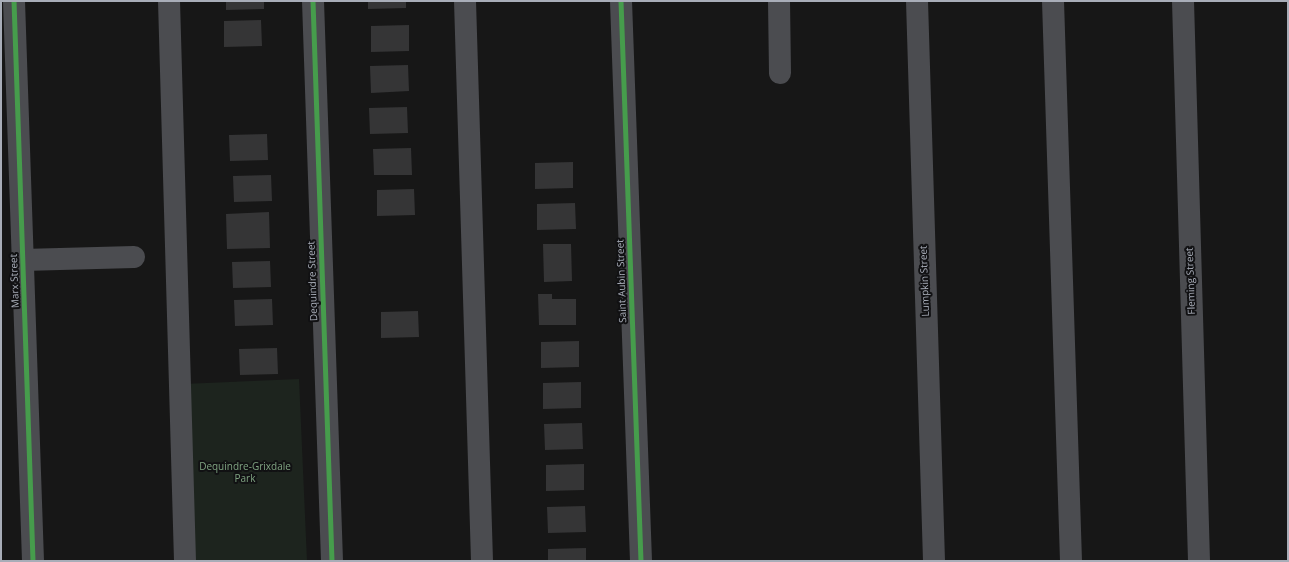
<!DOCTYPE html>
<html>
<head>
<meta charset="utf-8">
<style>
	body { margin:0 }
	#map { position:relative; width:1289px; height:562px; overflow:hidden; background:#171717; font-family:"Open Sans",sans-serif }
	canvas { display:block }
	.frame { position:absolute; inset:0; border:2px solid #a8adb8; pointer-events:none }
</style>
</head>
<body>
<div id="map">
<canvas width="1289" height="562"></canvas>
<div class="frame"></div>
</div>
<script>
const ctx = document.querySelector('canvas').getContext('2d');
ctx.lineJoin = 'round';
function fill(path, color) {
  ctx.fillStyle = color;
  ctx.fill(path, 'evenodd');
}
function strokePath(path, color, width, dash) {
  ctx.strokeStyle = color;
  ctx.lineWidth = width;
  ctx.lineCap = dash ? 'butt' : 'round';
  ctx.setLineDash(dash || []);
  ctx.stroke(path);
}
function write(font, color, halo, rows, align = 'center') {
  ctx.font = font + ' "Open Sans",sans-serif';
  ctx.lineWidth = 4;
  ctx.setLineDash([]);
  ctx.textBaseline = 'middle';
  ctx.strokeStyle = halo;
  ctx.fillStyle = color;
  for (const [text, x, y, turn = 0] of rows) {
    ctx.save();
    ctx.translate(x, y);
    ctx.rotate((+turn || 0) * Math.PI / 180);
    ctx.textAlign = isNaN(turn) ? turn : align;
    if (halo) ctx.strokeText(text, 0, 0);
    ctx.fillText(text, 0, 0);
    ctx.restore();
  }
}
fill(new Path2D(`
	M 299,379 L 307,561 L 191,561 L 183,384 Z`), '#1d241e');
fill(new Path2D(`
	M 226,1 L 264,1 L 264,9 L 226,10 Z
	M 368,1 L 406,1 L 406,8 L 368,9 Z
	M 261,20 L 262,46 L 224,47 L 224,21 Z
	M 409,25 L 409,51 L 371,52 L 371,26 Z
	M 408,65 L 409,91 L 371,93 L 370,66 Z
	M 407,107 L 408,133 L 370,134 L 369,108 Z
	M 267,134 L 268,160 L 230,161 L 229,135 Z
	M 411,148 L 412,175 L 374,175 L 373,149 Z
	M 573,162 L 573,188 L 535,189 L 535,163 Z
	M 271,175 L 272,201 L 234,202 L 233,176 Z
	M 414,189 L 415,215 L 377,216 L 377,190 Z
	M 575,203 L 576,229 L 537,230 L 537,204 Z
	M 269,212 L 270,248 L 227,249 L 226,214 Z
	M 543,244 L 571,244 L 572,281 L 544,282 Z
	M 270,261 L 271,287 L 233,288 L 232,262 Z
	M 538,294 L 552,294 L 552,299 L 576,299 L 576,325 L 539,325 Z
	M 272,299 L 273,325 L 235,326 L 234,300 Z
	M 418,311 L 419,337 L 381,338 L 381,312 Z
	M 579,341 L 579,367 L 541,368 L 541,342 Z
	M 277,348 L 278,374 L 240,375 L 239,349 Z
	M 581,382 L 581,408 L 543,409 L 543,383 Z
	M 582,423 L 583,449 L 545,450 L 544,424 Z
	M 584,464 L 584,490 L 546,491 L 546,465 Z
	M 585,506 L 586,532 L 548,533 L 547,507 Z
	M 586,548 L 586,561 L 548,561 L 548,549 Z`), '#353536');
strokePath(new Path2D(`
	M 14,1 L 33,561
	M 169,1 L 185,561
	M 313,1 L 332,561
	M 465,1 L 482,561
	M 621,1 L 641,561
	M 779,1 L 780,73
	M 917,1 L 934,561
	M 1053,1 L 1071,561
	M 1183,1 L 1199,561
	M 23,260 L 134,257`), '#4b4c50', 22);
strokePath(new Path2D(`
	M 14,1 L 33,561
	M 313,1 L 332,561
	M 621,1 L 641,561`), '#469c4c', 5);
write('10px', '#a8adb8', '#111113', [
	["Marx Street",15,281,-92],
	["Dequindre Street",313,281,-92],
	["Saint Aubin Street",622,281,-92],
	["Lumpkin Street",925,281,-92],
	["Fleming Street",1191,281,-92]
]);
write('10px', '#7fa381', '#111113', [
	["Dequindre-Grixdale",245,467],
	["Park",245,479]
]);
</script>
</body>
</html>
